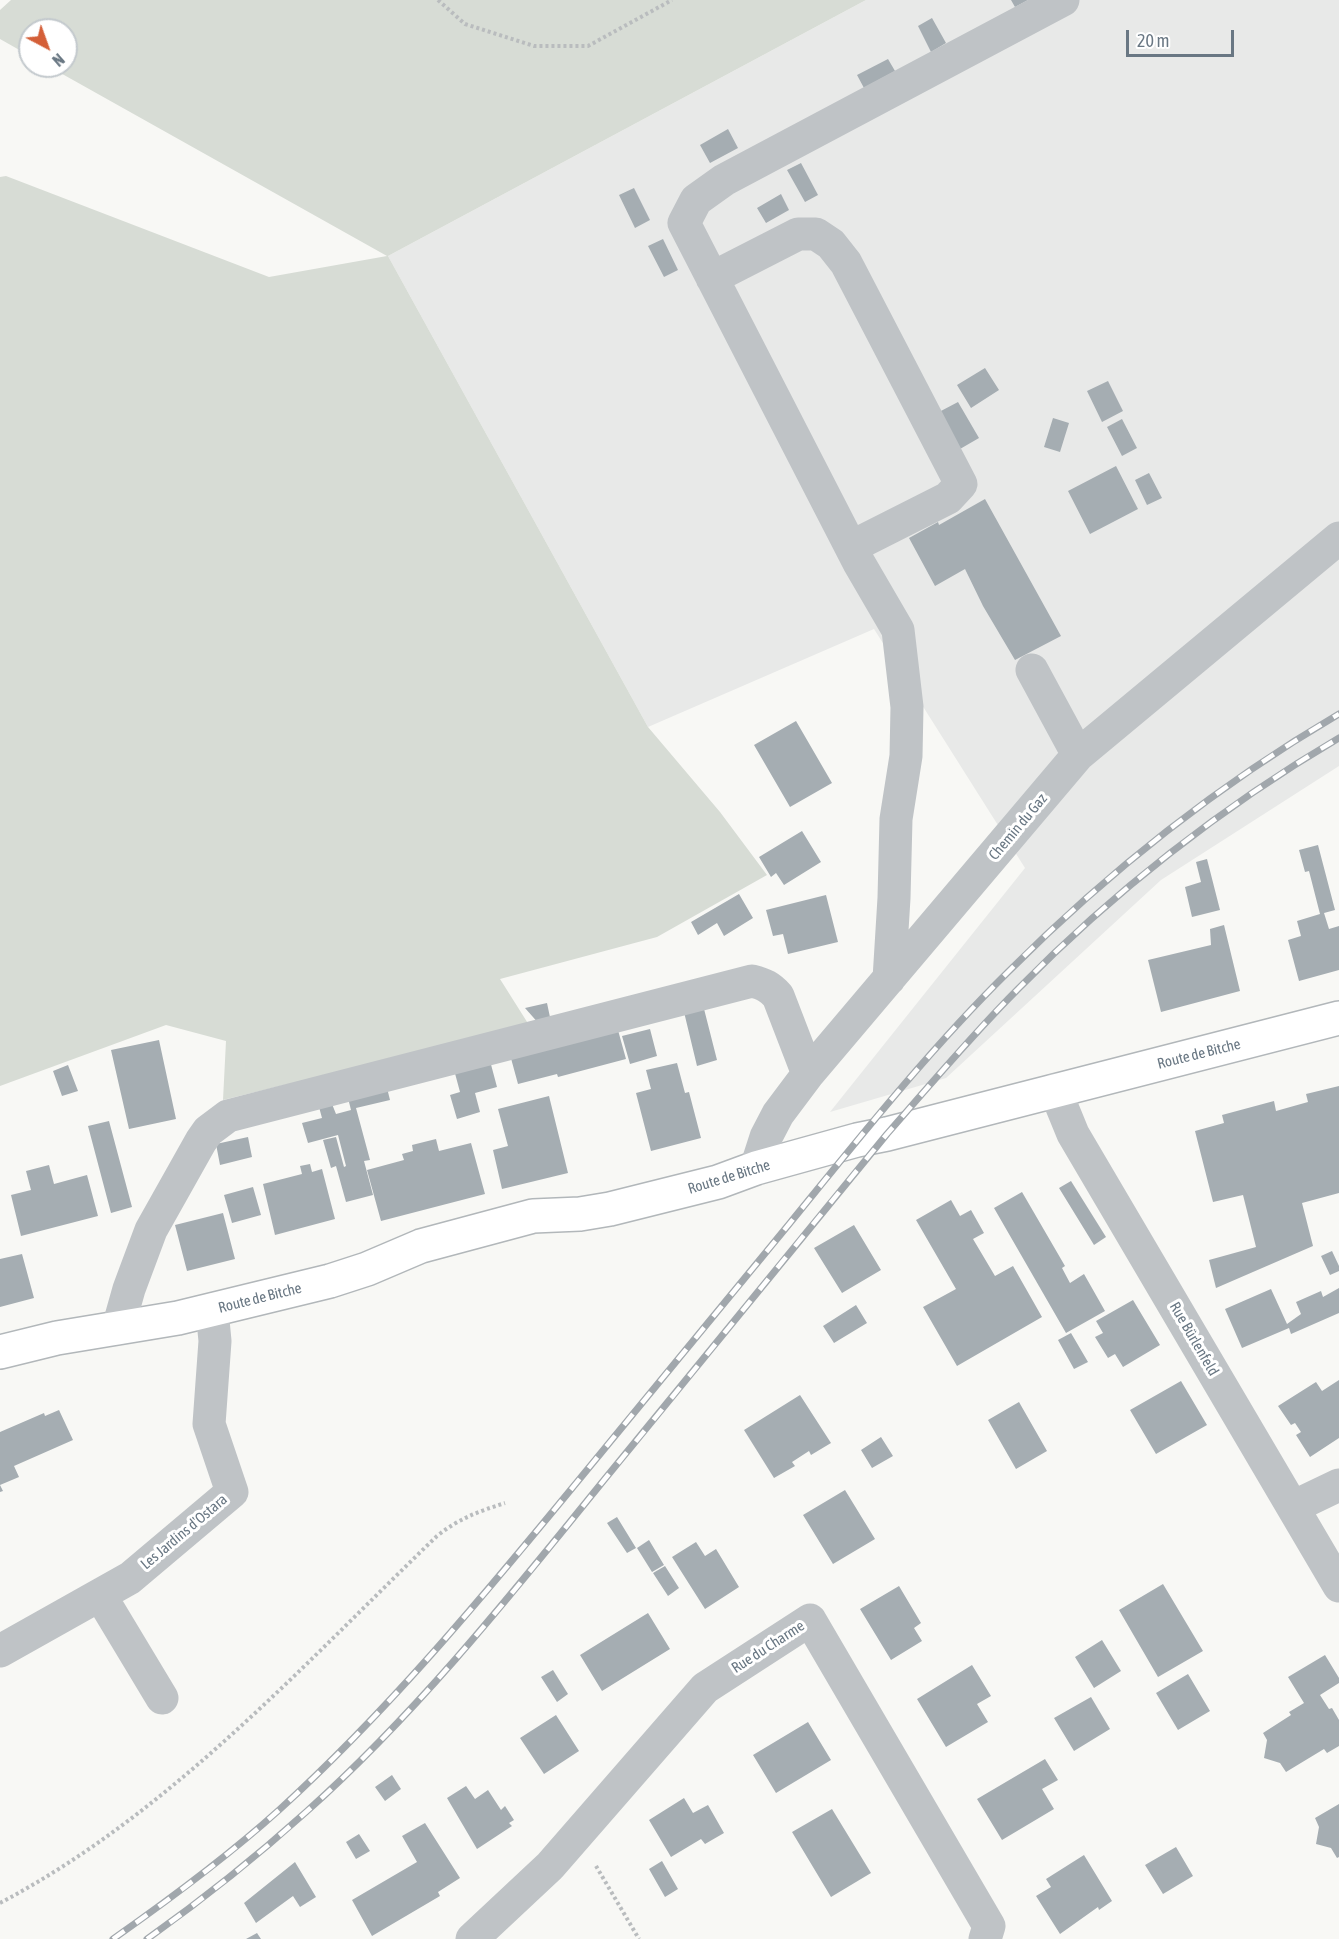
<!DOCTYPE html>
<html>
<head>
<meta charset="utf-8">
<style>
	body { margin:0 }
	#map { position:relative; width:1339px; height:1939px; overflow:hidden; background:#f8f8f5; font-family:"Asap Condensed",sans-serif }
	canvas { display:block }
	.north { position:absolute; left:18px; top:18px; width:60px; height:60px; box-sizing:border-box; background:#fff; border:2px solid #c3c9cd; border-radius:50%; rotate:139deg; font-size:16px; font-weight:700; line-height:24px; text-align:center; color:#697783 }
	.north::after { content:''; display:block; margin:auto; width:21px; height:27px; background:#d45f38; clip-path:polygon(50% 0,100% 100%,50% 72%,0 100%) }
	.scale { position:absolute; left:1126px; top:30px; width:108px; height:27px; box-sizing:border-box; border:3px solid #697783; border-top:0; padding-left:8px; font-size:18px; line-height:21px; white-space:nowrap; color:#697783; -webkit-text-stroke:4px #fff; paint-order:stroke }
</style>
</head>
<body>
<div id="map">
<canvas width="1339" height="1939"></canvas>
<div class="north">N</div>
<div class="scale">20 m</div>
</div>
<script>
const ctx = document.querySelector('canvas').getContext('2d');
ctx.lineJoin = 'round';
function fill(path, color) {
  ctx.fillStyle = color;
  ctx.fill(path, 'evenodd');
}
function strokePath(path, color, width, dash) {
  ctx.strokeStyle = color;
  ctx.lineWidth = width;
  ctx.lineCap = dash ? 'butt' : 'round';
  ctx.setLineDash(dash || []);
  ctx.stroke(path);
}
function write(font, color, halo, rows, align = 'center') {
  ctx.font = font + ' "Asap Condensed",sans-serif';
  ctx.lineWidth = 6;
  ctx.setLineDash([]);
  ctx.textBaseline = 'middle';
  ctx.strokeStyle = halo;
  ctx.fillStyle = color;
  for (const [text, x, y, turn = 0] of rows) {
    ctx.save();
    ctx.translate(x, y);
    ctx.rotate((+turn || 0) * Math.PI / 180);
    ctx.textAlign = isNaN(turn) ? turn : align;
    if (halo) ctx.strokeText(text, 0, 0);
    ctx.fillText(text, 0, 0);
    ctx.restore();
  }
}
fill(new Path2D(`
	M 866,0 L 1339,0 L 1339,766 L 1161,880 L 946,1078 L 830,1112 L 1025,868 L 874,629 L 648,727 L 388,256 Z`), '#e8e9e8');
fill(new Path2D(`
	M 11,0 L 866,0 L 388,256 L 648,727 L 720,812 L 767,875 L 657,937 L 500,979 L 529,1025 L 223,1100 L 226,1041 L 166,1025 L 0,1086 L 0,177 L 6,176 L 269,277 L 387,256 L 48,66 L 66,66 L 66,30 L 30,30 L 30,56 L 0,39 L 0,10 Z`), '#d7dcd5');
fill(new Path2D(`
	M 1011,0 L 1028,0 L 1015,7 Z
	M 932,18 L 946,43 L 931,52 L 918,26 Z
	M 888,59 L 895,71 L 864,88 L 857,75 Z
	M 728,129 L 738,148 L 710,163 L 700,145 Z
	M 801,163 L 818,195 L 805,202 L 787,170 Z
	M 634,188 L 650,220 L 635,228 L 619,195 Z
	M 781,194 L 789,210 L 766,223 L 757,208 Z
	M 663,239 L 678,270 L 664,277 L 648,246 Z
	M 985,368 L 999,390 L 971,408 L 957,385 Z
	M 1108,381 L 1123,411 L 1102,422 L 1087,391 Z
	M 958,402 L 979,438 L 960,449 L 939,412 Z
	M 1053,418 L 1069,423 L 1060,452 L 1044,447 Z
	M 1122,419 L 1137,448 L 1122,456 L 1107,427 Z
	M 1116,466 L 1138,509 L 1090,534 L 1068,491 Z
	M 1149,473 L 1162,498 L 1147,505 L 1135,480 Z
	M 985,499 L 1061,636 L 1015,660 L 983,606 L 965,569 L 935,586 L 909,538 L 938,522 L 939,525 Z
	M 796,721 L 832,783 L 790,807 L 754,745 Z
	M 802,831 L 821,862 L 784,885 L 776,873 L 771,877 L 759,857 Z
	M 1318,845 L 1335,910 L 1324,913 L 1329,929 L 1339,926 L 1339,970 L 1299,981 L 1288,940 L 1301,936 L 1297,921 L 1320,914 L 1309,871 L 1305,872 L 1299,850 Z
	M 1207,859 L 1220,910 L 1192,917 L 1185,887 L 1201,882 L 1196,862 Z
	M 739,894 L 753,918 L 724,936 L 717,923 L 698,935 L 691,922 Z
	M 826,895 L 838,942 L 788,954 L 783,934 L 773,936 L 766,910 Z
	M 1224,925 L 1240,991 L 1161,1012 L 1148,960 L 1211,945 L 1210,929 Z
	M 702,1001 L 717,1060 L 697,1066 L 684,1012 Z
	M 547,1003 L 551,1022 L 540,1025 L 525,1008 Z
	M 616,1023 L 626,1059 L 558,1077 L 557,1074 L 518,1084 L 509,1051 Z
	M 650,1029 L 657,1056 L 630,1064 L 622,1036 Z
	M 159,1040 L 176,1119 L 129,1129 L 111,1050 Z
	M 489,1057 L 497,1087 L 475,1093 L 480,1112 L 457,1119 L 450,1095 L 460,1092 L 453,1066 Z
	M 677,1063 L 685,1093 L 689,1092 L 701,1138 L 651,1151 L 636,1093 L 651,1089 L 646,1070 Z
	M 68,1065 L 78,1091 L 62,1096 L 53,1071 Z
	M 386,1084 L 390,1100 L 356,1108 L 370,1160 L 364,1161 L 373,1195 L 346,1202 L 336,1166 L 331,1168 L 323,1140 L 336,1137 L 344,1167 L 346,1166 L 338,1135 L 308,1143 L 302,1123 L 322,1118 L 319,1107 L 332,1104 L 336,1114 L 351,1110 L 347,1094 Z
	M 1339,1086 L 1339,1193 L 1302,1203 L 1313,1246 L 1216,1288 L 1209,1260 L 1256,1247 L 1243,1195 L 1213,1202 L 1195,1131 L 1224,1123 L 1222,1115 L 1274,1101 L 1276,1111 L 1308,1102 L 1306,1094 Z
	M 549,1096 L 568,1173 L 502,1189 L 493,1150 L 508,1146 L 498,1109 Z
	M 109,1121 L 132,1207 L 111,1213 L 88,1126 Z
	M 248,1137 L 252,1157 L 220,1165 L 216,1144 Z
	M 436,1139 L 439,1151 L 471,1143 L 485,1194 L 381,1221 L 367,1170 L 404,1160 L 402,1154 L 413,1151 L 412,1145 Z
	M 310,1164 L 312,1172 L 322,1169 L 335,1219 L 275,1235 L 263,1184 L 302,1174 L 300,1166 Z
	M 49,1165 L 54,1184 L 87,1175 L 98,1216 L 21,1236 L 11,1195 L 31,1190 L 26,1171 Z
	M 1071,1181 L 1106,1237 L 1094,1245 L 1059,1188 Z
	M 253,1187 L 261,1215 L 232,1223 L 224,1195 Z
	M 1022,1192 L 1065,1266 L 1062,1268 L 1070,1283 L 1084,1274 L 1105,1311 L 1066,1333 L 994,1208 Z
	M 951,1200 L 960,1216 L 971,1210 L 984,1233 L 973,1239 L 995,1276 L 1013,1266 L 1042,1317 L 957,1366 L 923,1307 L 956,1289 L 916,1220 Z
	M 223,1213 L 235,1259 L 187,1271 L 175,1225 Z
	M 854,1225 L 881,1270 L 842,1293 L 814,1248 Z
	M 1332,1251 L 1339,1266 L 1339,1271 L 1330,1275 L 1321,1256 Z
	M 22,1254 L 34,1298 L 0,1307 L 0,1259 Z
	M 1339,1288 L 1339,1313 L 1291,1334 L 1289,1328 L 1242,1348 L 1225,1309 L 1271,1289 L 1287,1324 L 1301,1314 L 1296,1302 L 1321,1291 L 1323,1297 Z
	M 1133,1300 L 1160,1345 L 1123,1367 L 1115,1354 L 1108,1358 L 1095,1337 L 1103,1333 L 1096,1321 Z
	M 856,1305 L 867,1323 L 834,1343 L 823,1326 Z
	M 1071,1333 L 1088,1362 L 1074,1369 L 1058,1340 Z
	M 1339,1380 L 1339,1438 L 1310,1457 L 1296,1435 L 1301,1432 L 1295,1423 L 1291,1425 L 1278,1406 L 1316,1382 L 1322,1391 Z
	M 1181,1381 L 1207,1425 L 1156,1454 L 1130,1410 Z
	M 800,1395 L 831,1443 L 811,1455 L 809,1451 L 792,1462 L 795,1466 L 774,1478 L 744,1430 Z
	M 1019,1402 L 1047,1451 L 1016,1469 L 988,1420 Z
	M 59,1410 L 73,1440 L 14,1466 L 19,1477 L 0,1485 L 3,1491 L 0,1492 L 0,1432 L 44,1413 L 45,1416 Z
	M 881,1437 L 893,1456 L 872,1468 L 861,1450 Z
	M 845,1490 L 875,1539 L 833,1564 L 803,1515 Z
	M 617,1517 L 636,1548 L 627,1553 L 607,1523 Z
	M 649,1540 L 664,1565 L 652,1572 L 637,1548 Z
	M 696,1542 L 705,1556 L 716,1549 L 739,1587 L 705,1609 L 672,1557 Z
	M 665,1566 L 679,1588 L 668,1596 L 653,1573 Z
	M 1163,1584 L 1203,1651 L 1158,1677 L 1119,1610 Z
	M 899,1586 L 921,1623 L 914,1628 L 922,1641 L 891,1660 L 860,1609 Z
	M 648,1613 L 670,1649 L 602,1691 L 580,1655 Z
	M 1102,1640 L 1121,1671 L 1094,1688 L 1075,1657 Z
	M 1325,1655 L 1339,1678 L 1339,1683 L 1320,1695 L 1329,1709 L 1332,1708 L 1339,1720 L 1339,1746 L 1327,1753 L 1324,1749 L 1286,1772 L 1280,1763 L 1264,1758 L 1267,1740 L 1263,1733 L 1291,1715 L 1289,1712 L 1304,1703 L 1288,1677 Z
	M 972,1665 L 991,1696 L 977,1704 L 988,1722 L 946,1747 L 917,1699 Z
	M 553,1670 L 568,1694 L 557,1702 L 541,1677 Z
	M 1188,1674 L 1210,1711 L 1178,1730 L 1156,1693 Z
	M 1091,1697 L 1110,1729 L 1074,1751 L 1054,1718 Z
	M 556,1715 L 579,1751 L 544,1774 L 520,1738 Z
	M 808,1722 L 831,1760 L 776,1793 L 753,1755 Z
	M 1045,1759 L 1058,1780 L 1042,1789 L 1054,1809 L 1002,1840 L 977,1799 Z
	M 392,1775 L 401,1789 L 385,1801 L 375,1787 Z
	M 466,1786 L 475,1799 L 488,1790 L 501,1810 L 505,1806 L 514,1820 L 509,1823 L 512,1826 L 477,1849 L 447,1798 Z
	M 684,1798 L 693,1813 L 708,1805 L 724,1833 L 705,1844 L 701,1839 L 671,1857 L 649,1820 Z
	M 1339,1804 L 1339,1857 L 1337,1858 L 1331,1848 L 1316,1844 L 1319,1827 L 1315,1818 Z
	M 832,1809 L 871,1873 L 831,1897 L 792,1832 Z
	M 425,1823 L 460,1878 L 438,1892 L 440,1896 L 372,1936 L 352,1900 L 417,1862 L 402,1836 Z
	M 359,1834 L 370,1851 L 356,1859 L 346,1842 Z
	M 1176,1847 L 1193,1876 L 1163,1894 L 1145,1865 Z
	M 1084,1855 L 1112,1901 L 1099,1910 L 1098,1907 L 1060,1934 L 1036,1896 L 1051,1887 L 1046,1879 Z
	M 662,1861 L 678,1889 L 665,1897 L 649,1869 Z
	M 295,1862 L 316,1897 L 300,1907 L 293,1896 L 256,1923 L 244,1903 Z
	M 257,1933 L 261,1939 L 246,1939 Z`), '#a5adb2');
const major = new Path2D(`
	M 0,1352 L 57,1338 L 178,1318 L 330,1281 L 367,1269 L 421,1246 L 533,1216 L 580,1214 L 610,1209 L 718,1182 L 756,1168 L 857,1140 L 887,1134 L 1339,1018`);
strokePath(major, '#b2b7ba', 36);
strokePath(new Path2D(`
	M 438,0 L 465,24 L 534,46 L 588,46 L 672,0
	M 596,1866 L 639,1939
	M 0,1903 C 169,1814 301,1667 437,1536 C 460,1518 477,1512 505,1503`), '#b9bcbe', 4, [3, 3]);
strokePath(new Path2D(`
	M 712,278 L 798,234 L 816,234 L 831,244 L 846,263 L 961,484 L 948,498 L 851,547
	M 1032,670 L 1078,755
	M 889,979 L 894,898 L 896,819 L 906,756 L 907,707 L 898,630 L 859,563 L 684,223 L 696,200 L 724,180 L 1063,0
	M 1055,1090 L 1073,1134 L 1339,1586
	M 756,1168 L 766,1137 L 778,1114 L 808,1074 L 1078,755 L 1339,538
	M 118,1328 L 129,1289 L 151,1230 L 201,1141 L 208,1131 L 228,1116 L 752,981 C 764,984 770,987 778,996 L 808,1074
	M 1293,1507 L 1339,1485
	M 100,1595 L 162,1698
	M 0,1651 L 130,1578 L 232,1492 L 209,1424 L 215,1341 L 212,1310
	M 472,1939 L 550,1866 L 705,1688 L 810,1620 L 989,1926 L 985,1939`), '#bfc3c6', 33);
strokePath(major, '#fff', 33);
const rail = new Path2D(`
	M 113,1939 C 170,1899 227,1857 279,1810 C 387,1712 480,1600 573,1487 C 645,1399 718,1311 790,1223 C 860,1137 929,1050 1008,972 C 1107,873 1218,785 1339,714
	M 147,1939 C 202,1900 256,1857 306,1812 C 417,1713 511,1595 604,1480 C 699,1365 792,1249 887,1134 C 930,1085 972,1035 1018,989 C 1112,893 1223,806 1339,738`);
strokePath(rail, '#a1a7ac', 7);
strokePath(rail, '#fff', 4.5, [14]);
write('15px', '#697783', '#fff', [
	["Chemin du Gaz",1018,827,-50],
	["Route de Bitche",1199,1054,-14],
	["Route de Bitche",729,1177,-17],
	["Route de Bitche",260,1298,-14],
	["Rue Bürlenfeld",1194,1339,60],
	["Les Jardins d'Ostara",184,1532,-40],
	["Rue du Charme",768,1647,-33]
]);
</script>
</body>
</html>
